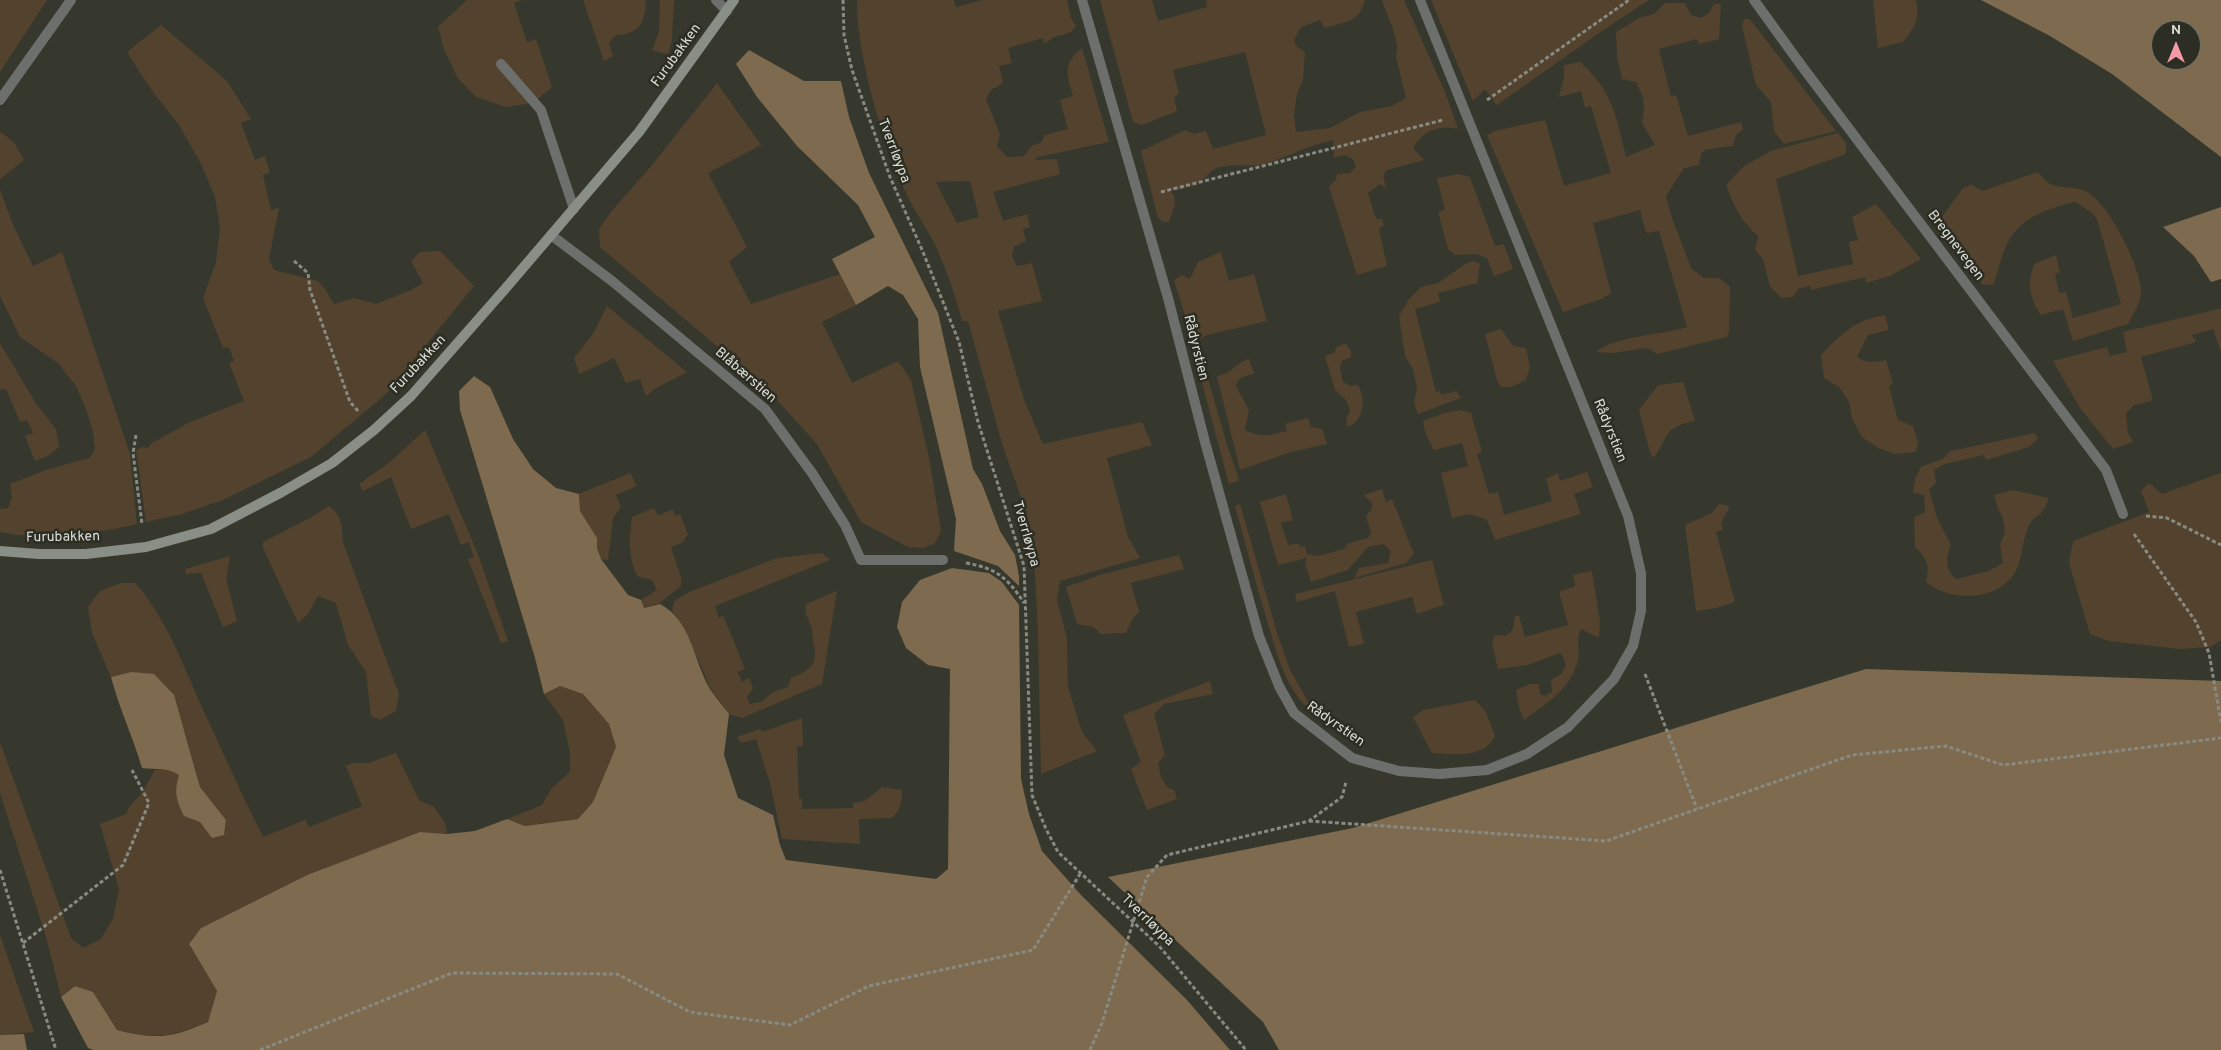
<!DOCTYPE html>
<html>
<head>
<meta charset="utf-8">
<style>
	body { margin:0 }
	#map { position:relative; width:2221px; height:1050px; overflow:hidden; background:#36382d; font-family:Overpass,sans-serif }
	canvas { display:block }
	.north { position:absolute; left:2151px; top:20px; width:50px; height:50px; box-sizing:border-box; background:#2c2e23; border:1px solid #73746b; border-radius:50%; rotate:0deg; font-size:14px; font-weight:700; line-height:20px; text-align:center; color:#ddded7 }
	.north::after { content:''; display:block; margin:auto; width:18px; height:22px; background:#f49aa6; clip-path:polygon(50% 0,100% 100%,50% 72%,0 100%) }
</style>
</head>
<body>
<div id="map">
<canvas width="2221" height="1050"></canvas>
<div class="north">N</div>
</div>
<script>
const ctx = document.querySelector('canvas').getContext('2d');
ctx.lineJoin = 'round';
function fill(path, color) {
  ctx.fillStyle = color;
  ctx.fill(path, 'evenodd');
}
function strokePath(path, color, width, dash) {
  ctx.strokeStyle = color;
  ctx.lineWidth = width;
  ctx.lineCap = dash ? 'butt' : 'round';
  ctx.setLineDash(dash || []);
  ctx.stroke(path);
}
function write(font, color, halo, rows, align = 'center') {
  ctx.font = font + ' Overpass,sans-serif';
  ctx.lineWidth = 5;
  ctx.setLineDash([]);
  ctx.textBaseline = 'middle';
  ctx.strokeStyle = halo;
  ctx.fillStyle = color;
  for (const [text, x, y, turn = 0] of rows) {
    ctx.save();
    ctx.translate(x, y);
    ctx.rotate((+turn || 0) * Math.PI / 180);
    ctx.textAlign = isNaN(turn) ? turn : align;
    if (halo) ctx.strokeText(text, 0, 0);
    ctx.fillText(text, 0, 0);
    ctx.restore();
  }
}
fill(new Path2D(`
	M 0,0 L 47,0 L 0,72 Z
	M 467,0 L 523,0 L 514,3 L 527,42 L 536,39 L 552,87 L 533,103 L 506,107 L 476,97 L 457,77 L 444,49 L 438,27 Z
	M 583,0 L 646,0 C 645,23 640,34 616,35 L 609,43 L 613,56 L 604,61 Z
	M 660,0 L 674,0 L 672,39 L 668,55 L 652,50 L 659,32 Z
	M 857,0 L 954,0 L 956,7 L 982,0 L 1067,0 L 1071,18 L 1076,26 C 1069,36 1064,33 1055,37 C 1051,38 1048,42 1044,43 L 1043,38 L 1008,48 L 1012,63 L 999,66 L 1003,83 L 991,90 L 986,99 L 1000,134 L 997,146 L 1007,157 L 1024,156 L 1033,145 L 1041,143 L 1045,135 L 1068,129 L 1060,100 L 1073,96 C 1067,74 1062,64 1082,48 L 1109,142 L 1038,157 L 1034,160 L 1057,159 L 1060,174 L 993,192 L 1003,221 L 1027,214 L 1030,227 L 1023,229 L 1026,241 L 1014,247 L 1012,256 L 1017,266 L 1032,263 L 1042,301 L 998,311 L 1024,400 L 1043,444 L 1142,422 L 1152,445 L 1107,458 L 1128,537 L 1140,558 L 1060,581 L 1057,600 L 1067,639 L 1068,687 L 1082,732 L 1097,751 L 1041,774 L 1038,633 L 1034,553 L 1026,511 L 1003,447 L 968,321 L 962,321 C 956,296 947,272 937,249 C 929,231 917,216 909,199 C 884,149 856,55 857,0 ZM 970,181 L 979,217 L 957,223 L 936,182 Z
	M 1100,0 L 1152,0 L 1158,21 L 1207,7 L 1206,0 L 1365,0 C 1359,23 1345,22 1324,28 L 1320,20 L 1301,27 L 1294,40 L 1296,46 L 1305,52 L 1303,80 L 1297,94 L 1294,115 L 1296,132 L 1330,128 L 1360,112 L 1392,106 L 1406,98 L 1396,57 L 1397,47 L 1395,35 L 1382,0 L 1404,0 L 1445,92 L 1458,129 C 1438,125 1424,130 1413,148 L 1424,160 L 1387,170 L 1383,175 L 1386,188 L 1380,184 L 1368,193 L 1376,219 L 1382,219 L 1384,225 L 1379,229 L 1387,266 L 1357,275 L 1329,187 L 1336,179 L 1337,174 L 1350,173 L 1356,166 L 1353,159 L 1345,155 L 1334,158 L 1333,140 C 1308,145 1288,157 1264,164 C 1248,168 1232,163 1217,168 C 1211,170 1208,176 1202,180 C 1192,187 1181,189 1170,191 L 1174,195 L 1175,204 L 1169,222 L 1163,222 L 1158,218 L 1141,151 L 1185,130 L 1194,134 L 1206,131 L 1213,149 L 1266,135 L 1245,52 L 1173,70 L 1179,94 L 1174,97 L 1177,111 L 1142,125 L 1133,122 Z
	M 1431,0 L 1649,0 L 1596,35 L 1497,105 L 1485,89 L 1473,101 Z
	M 1873,0 L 1916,0 C 1920,19 1915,27 1903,42 L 1878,48 Z
	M 1665,3 L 1685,3 L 1691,15 L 1701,18 L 1709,13 L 1714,4 L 1721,4 L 1719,39 L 1699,44 L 1697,39 L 1659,49 L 1671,96 L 1676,95 L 1688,136 L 1741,122 L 1743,130 L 1736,135 L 1733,146 L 1704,150 L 1701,154 L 1699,165 L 1684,168 L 1666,196 L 1672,218 L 1691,268 L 1704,278 L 1719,278 L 1730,287 L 1729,331 L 1727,337 L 1657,354 L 1647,348 L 1614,353 L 1596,352 C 1614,336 1662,335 1687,327 L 1659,231 L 1646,233 L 1640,210 L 1593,223 L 1611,293 L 1601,299 L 1563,312 L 1487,135 L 1495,131 L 1545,120 L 1564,186 L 1611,173 L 1591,106 L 1585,108 L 1581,91 L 1559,97 L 1564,77 L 1564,65 L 1580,62 C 1613,92 1616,115 1626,157 L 1655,145 L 1642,123 L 1644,110 L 1643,98 L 1636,82 L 1622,79 L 1617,57 L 1616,32 L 1639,18 L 1654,14 Z
	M 1744,19 L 1749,19 L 1753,23 L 1836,131 L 1784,144 L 1774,131 L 1771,102 L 1756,85 L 1742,26 Z
	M 161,25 L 227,81 L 251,119 L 241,123 L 255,160 L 265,156 L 270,173 L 263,175 L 271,210 L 279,208 L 269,259 L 274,270 L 318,281 L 325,289 L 334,304 L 354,298 L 376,304 L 411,290 L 423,283 L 411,261 L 420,252 L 440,251 L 474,286 L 386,394 L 311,457 L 223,500 L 182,514 L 146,522 L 136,450 L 142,447 L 148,448 L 152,443 L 190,422 L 244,401 L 229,363 L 234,361 L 229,347 L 223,348 L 203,298 L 216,262 L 220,228 L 215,197 L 202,166 L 179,125 L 150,88 L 127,52 Z
	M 717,83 L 761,145 L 708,173 L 747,247 L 729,262 L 751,304 L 840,274 L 856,305 L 822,322 L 852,383 L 898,361 L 911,380 L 930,462 L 941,531 L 935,543 L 924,548 L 908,547 L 861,522 L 817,444 L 765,387 L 600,247 L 599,229 L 611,212 L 652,165 Z
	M 0,132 L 13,141 L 24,160 L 0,179 Z
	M 1838,133 L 1846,143 L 1846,154 L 1776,179 L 1798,276 L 1853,264 L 1849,242 L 1858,240 L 1852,217 L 1876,204 L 1921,259 L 1890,276 L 1866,283 L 1865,277 L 1811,290 L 1810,286 L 1798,289 L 1793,297 L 1781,298 L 1770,286 L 1763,259 L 1755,250 L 1758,236 C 1742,222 1733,205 1726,185 L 1744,166 L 1771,151 Z
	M 2038,172 C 2054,194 2065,183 2085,191 C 2107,199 2142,269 2141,292 C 2141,303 2133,314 2128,324 L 2073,341 L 2063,309 L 2041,315 C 2029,298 2027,283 2034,264 L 2056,255 L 2060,272 L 2055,274 L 2059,293 L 2066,292 L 2073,318 L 2121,304 L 2097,219 L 2091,212 L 2075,202 C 2050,208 2023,216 2009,240 C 2001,254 1999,271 1993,285 L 1982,284 L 1940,220 L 1963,188 L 1972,185 L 1982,191 Z
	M 1459,174 L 1470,177 L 1495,246 L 1504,244 L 1513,269 L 1494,276 L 1487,258 L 1477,254 L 1455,255 L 1448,249 L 1438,212 L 1445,210 L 1437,178 Z
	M 0,190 L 14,227 L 33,266 L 62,252 L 130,454 L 137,524 C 95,534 43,541 0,532 L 0,509 L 8,508 L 12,498 L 10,484 L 46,470 L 89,458 L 95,450 L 93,432 L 86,409 L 76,386 L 58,363 L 20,337 L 0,296 Z
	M 1221,252 L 1229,281 L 1254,274 L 1267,321 L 1207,335 L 1199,340 L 1192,338 L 1174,280 L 1182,275 L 1190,279 L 1198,262 Z
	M 1474,261 L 1480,264 L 1477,283 L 1438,293 L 1440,302 L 1415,309 L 1436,392 L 1440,391 L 1441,395 L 1457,391 L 1461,398 L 1418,414 L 1414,403 L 1417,388 L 1413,369 L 1405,356 L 1399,316 L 1409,299 L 1421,287 L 1438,283 L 1465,264 Z
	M 607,306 L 687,372 L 658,387 L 646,396 L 640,379 L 626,383 L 614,358 L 579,374 L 574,358 L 593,334 Z
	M 2218,309 L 2221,309 L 2221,352 L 2213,329 L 2192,335 L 2196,342 L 2141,357 L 2153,400 L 2133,406 L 2126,413 L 2128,433 L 2133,442 L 2113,449 L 2080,408 L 2053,361 L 2107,347 L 2110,356 L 2127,352 L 2123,332 Z
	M 1885,315 L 1889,330 L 1868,335 L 1857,357 C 1866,364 1875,362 1886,360 L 1893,384 L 1889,386 L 1898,420 L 1913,426 L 1918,442 L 1916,452 L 1895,454 L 1878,448 L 1862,437 L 1852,419 L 1849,402 L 1839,387 L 1824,378 L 1821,355 C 1840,335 1856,319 1885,315 Z
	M 1501,329 L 1513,346 L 1526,348 L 1530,367 L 1526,380 L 1511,387 L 1501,387 L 1497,380 L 1485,334 Z
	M 0,343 L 35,402 L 56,429 L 59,447 L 48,456 L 35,461 L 25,436 L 33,433 L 27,420 L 20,422 L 6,389 L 0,390 Z
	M 1343,344 L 1347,345 L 1351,351 L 1351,357 L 1342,361 L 1340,368 L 1343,382 L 1351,386 L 1358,385 C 1366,400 1364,420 1348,427 L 1346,419 L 1350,411 L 1346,400 L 1335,390 L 1325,356 L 1334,353 L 1337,347 Z
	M 1249,359 L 1254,374 C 1245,376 1238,377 1236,386 L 1249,410 L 1245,430 C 1262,438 1269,436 1287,431 L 1285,424 L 1308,418 L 1311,427 L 1322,429 L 1327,444 L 1291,452 L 1240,470 L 1217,376 C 1235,373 1235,362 1249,359 Z
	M 1203,361 L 1227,445 L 1238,476 L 1238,481 L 1229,484 L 1201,379 L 1200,366 Z
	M 1683,382 L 1695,421 C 1663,428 1670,434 1654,458 L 1650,453 L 1639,410 L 1658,385 Z
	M 1461,410 L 1471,413 L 1482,452 L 1477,454 L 1489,494 L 1498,492 L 1504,515 L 1552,501 L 1546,479 L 1558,473 L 1560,481 L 1587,472 L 1593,487 L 1574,494 L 1581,514 L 1495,540 L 1487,520 L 1469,514 L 1452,518 L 1441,473 L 1468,466 L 1462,443 L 1434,450 L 1425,432 L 1423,421 L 1444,413 Z
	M 425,430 L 479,557 L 508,641 L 501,643 L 468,559 L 474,557 L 469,542 L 461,545 L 449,514 L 411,529 L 391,477 L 363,491 L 359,484 L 390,462 Z
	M 2035,433 L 2038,439 L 2029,447 L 1986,460 L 1984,455 L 1945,464 L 1934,470 L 1936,483 L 1929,489 L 1937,518 L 1951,545 C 1946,557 1945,570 1956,579 L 1989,571 L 2003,563 L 2000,545 L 2005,532 L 2003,518 L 1998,509 L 1994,495 L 2013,490 L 2049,498 C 2047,503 2045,508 2042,512 C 2039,516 2033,518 2031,522 C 2023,535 2023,552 2018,566 C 2004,602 1951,603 1926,582 C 1930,566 1927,558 1915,547 L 1914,517 L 1925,512 L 1924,495 L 1913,493 L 1915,479 L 1921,467 L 1942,459 L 1951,451 Z
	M 630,473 L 637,486 L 616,495 L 621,507 L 613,518 L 608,560 L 601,559 L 597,548 L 597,538 L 580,511 L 579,494 Z
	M 2221,473 L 2221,640 L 2211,647 L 2179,649 L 2109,641 L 2090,634 L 2069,563 L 2073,541 L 2149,512 L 2141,491 L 2149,483 L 2162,494 Z
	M 1382,489 L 1386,502 L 1392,499 L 1414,554 L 1406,563 L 1354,578 L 1359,568 L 1388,563 L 1391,551 L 1383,544 L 1368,547 L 1348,570 L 1311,582 L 1305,563 L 1307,555 L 1303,559 L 1278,565 L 1260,502 L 1286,494 L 1293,520 L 1281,523 L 1288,545 L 1299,543 L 1300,547 L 1305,546 L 1307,554 L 1318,556 L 1344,549 L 1349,543 L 1368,538 L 1371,533 L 1366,516 L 1372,509 L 1372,503 L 1364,495 Z
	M 1240,504 L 1278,636 L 1290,670 L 1311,707 L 1307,707 C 1284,685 1277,653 1268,624 C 1256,585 1246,545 1235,506 Z
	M 1719,504 L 1730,506 L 1721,523 L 1723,530 L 1716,532 L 1735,602 L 1716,608 L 1696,611 L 1685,525 L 1712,513 Z
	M 329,506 C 342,515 342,527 343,542 L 399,694 L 396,711 L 380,720 L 371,716 L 366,672 L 348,645 L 336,603 L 318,596 L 308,614 L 298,623 L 263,548 L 263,542 L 310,518 Z
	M 654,508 L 658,516 L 673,509 L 675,516 L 680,514 L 688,534 L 683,542 L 671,547 L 681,577 L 681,586 L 660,603 L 643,608 L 641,600 L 657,590 L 652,580 L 637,576 C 628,556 629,539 632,517 Z
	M 822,553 L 830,560 L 715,606 L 719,618 L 723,615 L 745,669 L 738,672 L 742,682 L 749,678 L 753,688 L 747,697 L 750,704 L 761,702 L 773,692 L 788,687 L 791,678 C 811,670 819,664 813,641 C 812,636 813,631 811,626 C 808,618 804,613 806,604 L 837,591 L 822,684 L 742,718 L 729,714 L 710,688 L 695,652 L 672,610 L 675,600 L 692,591 L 777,558 Z
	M 1179,555 L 1184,569 L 1131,583 L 1139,612 L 1133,618 L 1126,633 L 1101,634 L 1093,627 L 1077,624 L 1066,587 L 1103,574 Z
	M 230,556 L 226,579 L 237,621 L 223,627 L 201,573 L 186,574 L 185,569 Z
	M 1432,560 L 1444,605 L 1417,614 L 1412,597 L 1356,612 L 1364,644 L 1349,647 L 1335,591 L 1297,602 L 1295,594 Z
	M 1592,571 L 1600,622 L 1599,638 L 1581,629 C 1575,643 1581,647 1578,660 C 1570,690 1548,702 1524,720 L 1519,708 L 1516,690 L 1529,684 L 1539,684 L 1540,694 L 1545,696 L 1552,692 L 1551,680 L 1561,674 L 1566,666 L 1564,659 L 1560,653 L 1528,665 L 1498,669 L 1492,643 L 1495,635 L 1506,636 L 1513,629 L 1515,616 L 1519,616 L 1525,637 L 1568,625 L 1559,592 L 1575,586 L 1573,575 Z
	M 121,583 L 135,583 C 166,618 182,662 200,703 C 221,748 241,793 263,837 L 305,820 L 309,827 L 362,806 L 346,766 L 353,763 L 369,763 L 396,753 L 419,800 L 434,807 L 445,823 L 447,834 L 420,832 L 307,875 L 201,928 L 189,945 L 217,991 L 208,1022 C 170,1037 157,1040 117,1030 L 93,992 L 75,986 L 61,997 L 47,940 L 0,793 L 0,742 L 71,938 L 83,948 L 101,939 L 113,919 L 119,889 L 100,824 L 126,814 L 130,806 L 141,794 L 155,770 L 169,769 L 180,775 L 200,822 L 212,837 L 224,835 L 226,820 L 200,787 L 185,732 L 131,672 L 111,677 L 92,633 L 88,607 L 100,591 Z
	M 1210,681 L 1213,694 L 1164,704 L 1154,714 L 1165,755 L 1158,763 L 1161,777 L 1168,788 L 1174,790 L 1177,799 L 1147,810 L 1131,769 L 1141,762 L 1123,715 Z
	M 560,686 L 583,694 L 609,724 L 616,748 L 593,802 L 578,819 L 525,826 L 507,819 L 542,805 L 551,789 L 570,772 L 570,753 L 563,720 L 544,694 Z
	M 1475,700 L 1486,712 L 1495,736 C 1484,759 1453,754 1432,753 L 1413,717 L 1423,710 Z
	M 802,718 L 803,746 L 797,746 L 799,799 L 802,799 L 802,809 L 853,808 L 853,803 L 865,801 L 882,787 L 902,790 C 902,802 901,810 892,818 L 859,819 L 860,844 L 782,839 L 770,783 L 756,739 L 741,743 L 737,737 L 761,729 L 762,732 Z
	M 0,935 L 34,1032 L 0,1035 Z`), '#53422d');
fill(new Path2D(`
	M 1981,0 L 2221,0 L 2221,157 L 2112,74 L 2050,36 ZM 2161,30 L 2191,30 L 2191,60 L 2161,60 Z
	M 749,50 L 804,81 L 841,81 L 849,117 L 869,173 L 938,313 L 973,469 L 982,484 L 1000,531 L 1015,555 L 1019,576 L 1019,586 L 998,566 L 954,551 L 956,519 L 920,367 L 918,319 L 903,295 L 888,286 L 856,305 L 832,259 L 875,237 L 858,205 L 797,146 L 757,97 L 736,64 Z
	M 2221,207 L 2221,279 L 2211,282 L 2194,256 L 2163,227 Z
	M 474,376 L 490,387 L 513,439 L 533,469 L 556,488 L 579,494 L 580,511 L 597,538 L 597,548 L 601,559 L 628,595 L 641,600 L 644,608 L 660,604 C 692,621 693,660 710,689 C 716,698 723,706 729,714 L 724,755 L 738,798 L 773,815 L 780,845 L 786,860 L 936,879 L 948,869 L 950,669 L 928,665 L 906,648 L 897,627 L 902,602 L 920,580 L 952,568 L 989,573 L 1002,582 L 1019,605 L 1021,779 L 1029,814 L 1042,851 L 1081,895 L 1187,1000 L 1230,1050 L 94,1050 L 88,1048 L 61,997 L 75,986 L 93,992 L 117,1030 C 157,1040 171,1038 208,1022 L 217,991 L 189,944 L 201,928 L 307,875 L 420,832 L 447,834 L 475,831 L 507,819 L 525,826 L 578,819 L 593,802 L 616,747 L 609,724 L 583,694 L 560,686 L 544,694 L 535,658 L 460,410 L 459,391 Z
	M 1866,669 L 2221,681 L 2221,1050 L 1279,1050 L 1263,1022 L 1108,877 L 1353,828 Z
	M 131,672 L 154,674 L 174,695 L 200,787 L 226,820 L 224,835 L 212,838 L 200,822 L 184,816 C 176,799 174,793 179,775 C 167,767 157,770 142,768 C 133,737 119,708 111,677 Z
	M 24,1034 L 27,1050 L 0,1050 L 0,1035 Z`), '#7e6a4f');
strokePath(new Path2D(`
	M 843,0 L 844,35 L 852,70 L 890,177 L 923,252 L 959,342 L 978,422 L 1024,566 L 1032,795 L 1046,829 L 1058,852 L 1159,946 L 1246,1050
	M 1487,100 L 1629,0
	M 1161,192 L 1443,120
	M 294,261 L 308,273 L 310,290 L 350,402 L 359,412
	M 136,435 L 133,453 L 142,524
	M 2146,516 L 2167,518 L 2221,545
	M 2134,534 L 2196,622 L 2209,653 L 2221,722
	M 966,563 C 996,568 1008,578 1024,603
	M 1645,674 L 1697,809
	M 1309,821 L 1606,841 L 1852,755 L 1946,746 L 2003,765 L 2221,738
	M 0,870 L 56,1050
	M 23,943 L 123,865 L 149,803 L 132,770
	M 260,1050 L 452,973 L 617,974 L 690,1012 L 790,1025 L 869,986 L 1033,950 L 1080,874
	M 1090,1050 L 1102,1023 L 1147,877 L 1167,855 L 1309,821 L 1342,797 L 1346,782`), '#898a81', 3, [4, 2.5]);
strokePath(new Path2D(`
	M 501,64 L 541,110 L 574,209`), '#6c6f6b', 10);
strokePath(new Path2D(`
	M 716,0 L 727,11
	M 1082,0 L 1168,298 L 1205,442 L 1259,636 L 1279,686 L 1294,713 L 1352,758 L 1399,771 L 1439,774 L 1487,770 L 1527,754 L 1568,727 L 1614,679 L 1633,646 L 1641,611 L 1641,573 L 1628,516 L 1420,0
	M 1754,0 L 1801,65 L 2106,470 L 2123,514
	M 0,100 L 71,0
	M 551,235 L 612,281 L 765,409 L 812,473 L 845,525 L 861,560 L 943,560`), '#6c6f6b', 10);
strokePath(new Path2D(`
	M 0,551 L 39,554 L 86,554 L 146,547 L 211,529 L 282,492 L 332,463 L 374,430 L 411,396 L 505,289 L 639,132 L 734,0`), '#898f87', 10);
write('14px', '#ddded7', '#2c2e23', [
	["Furubakken",677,56,-54],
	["Tverrløypa",893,151,69],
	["Bregnevegen",1955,246,53],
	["Rådyrstien",1195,348,76],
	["Furubakken",419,365,-47],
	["Blåbærstien",745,376,41],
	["Rådyrstien",1609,431,68],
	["Tverrløypa",1025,534,74],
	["Furubakken",63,538,-1],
	["Rådyrstien",1335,725,35],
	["Tverrløypa",1147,921,44]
]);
</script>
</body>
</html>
